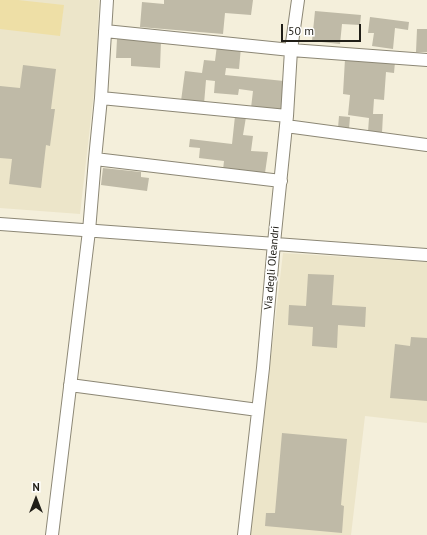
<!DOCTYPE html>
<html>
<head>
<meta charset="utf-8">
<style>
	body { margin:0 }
	#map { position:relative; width:427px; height:535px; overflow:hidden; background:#f4efdb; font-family:"PT Sans",sans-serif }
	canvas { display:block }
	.north { position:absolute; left:16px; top:479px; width:40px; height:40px; -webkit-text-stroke:3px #fff; paint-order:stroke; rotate:0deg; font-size:11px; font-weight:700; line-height:16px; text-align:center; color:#201e17 }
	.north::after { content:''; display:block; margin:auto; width:14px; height:18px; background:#201e17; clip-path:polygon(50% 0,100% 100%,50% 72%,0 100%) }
	.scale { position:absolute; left:281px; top:24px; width:80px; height:18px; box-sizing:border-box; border:2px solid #201e17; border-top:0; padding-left:5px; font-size:12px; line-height:14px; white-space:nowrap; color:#201e17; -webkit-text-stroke:3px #fff; paint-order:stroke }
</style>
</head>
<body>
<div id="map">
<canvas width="427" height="535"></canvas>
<div class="north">N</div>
<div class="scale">50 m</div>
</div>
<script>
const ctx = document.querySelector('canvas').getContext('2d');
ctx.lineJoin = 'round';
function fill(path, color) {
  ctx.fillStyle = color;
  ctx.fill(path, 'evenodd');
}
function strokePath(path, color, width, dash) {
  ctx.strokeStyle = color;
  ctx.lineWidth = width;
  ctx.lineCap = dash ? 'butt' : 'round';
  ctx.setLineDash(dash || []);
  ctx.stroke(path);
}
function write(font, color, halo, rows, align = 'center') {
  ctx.font = font + ' "PT Sans",sans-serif';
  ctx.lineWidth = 3;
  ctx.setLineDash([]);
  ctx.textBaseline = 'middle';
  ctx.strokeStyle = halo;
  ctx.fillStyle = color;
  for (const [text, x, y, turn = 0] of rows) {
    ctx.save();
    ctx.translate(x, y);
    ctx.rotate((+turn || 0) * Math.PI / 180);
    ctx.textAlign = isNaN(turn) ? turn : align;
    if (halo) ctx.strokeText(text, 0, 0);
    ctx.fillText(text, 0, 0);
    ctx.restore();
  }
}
fill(new Path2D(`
	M 0,0 L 99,0 L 95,83 L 80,214 L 0,208 Z
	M 283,253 L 427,262 L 427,423 L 365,416 L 351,535 L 250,535 Z`), '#ece5c9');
fill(new Path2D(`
	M 0,0 L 18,0 L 64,5 L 60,36 L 0,29 Z`), '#eedfa6');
fill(new Path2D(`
	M 164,0 L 253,0 L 251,15 L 225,13 L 223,34 L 140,27 L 142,2 L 164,4 Z
	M 315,11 L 361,15 L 360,25 L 342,24 L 340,44 L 312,41 Z
	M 370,17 L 409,22 L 408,30 L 395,28 L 393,49 L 372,46 L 374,33 L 368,33 Z
	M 417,29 L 427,29 L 427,52 L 416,52 Z
	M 117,39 L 161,41 L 160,68 L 131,66 L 131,58 L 116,58 Z
	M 217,45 L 241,47 L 239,69 L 226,68 L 225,75 L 284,81 L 281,111 L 251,108 L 253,91 L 239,89 L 238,95 L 214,93 L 215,81 L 206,80 L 204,104 L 181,101 L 185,71 L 202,73 L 204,60 L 215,61 Z
	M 345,59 L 395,62 L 394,73 L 386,72 L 384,100 L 374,99 L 373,114 L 383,114 L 382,133 L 368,132 L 369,118 L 348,115 L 350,95 L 343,94 Z
	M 23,65 L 56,69 L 51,109 L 55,109 L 50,146 L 46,145 L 41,188 L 9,184 L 12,159 L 0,158 L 0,86 L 20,88 Z
	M 235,116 L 246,117 L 243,135 L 253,136 L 251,151 L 268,152 L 265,173 L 256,172 L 256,174 L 223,170 L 224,161 L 199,158 L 200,148 L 189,147 L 190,139 L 232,144 Z
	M 339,116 L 350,117 L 349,129 L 338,128 Z
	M 103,168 L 141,172 L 141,177 L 149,178 L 147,191 L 101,185 Z
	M 308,274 L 334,275 L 332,305 L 366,307 L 365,327 L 338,325 L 337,348 L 312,346 L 313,327 L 288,325 L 289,305 L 306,306 Z
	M 411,337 L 427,338 L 427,401 L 390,398 L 395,344 L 410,346 Z
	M 282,433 L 347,439 L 341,505 L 344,506 L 342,533 L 265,526 L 266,513 L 275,513 Z`), '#bfbaa7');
const street = new Path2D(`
	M 105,31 L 291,50 L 427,60
	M 101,98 L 287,116
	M 286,126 L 427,145
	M 95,159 L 281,181
	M 0,224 C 142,235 285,244 427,255
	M 70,385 L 258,410
	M 52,535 L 89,231 L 95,159 L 101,98 L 107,0
	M 244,535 L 263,368 L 274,243 L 287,116 L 291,50 L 298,0`);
strokePath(street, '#8c8775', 14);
strokePath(street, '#fff', 12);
write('11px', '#201e17', '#fff', [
	["Via degli Oleandri",272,268,-85]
]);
</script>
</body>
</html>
